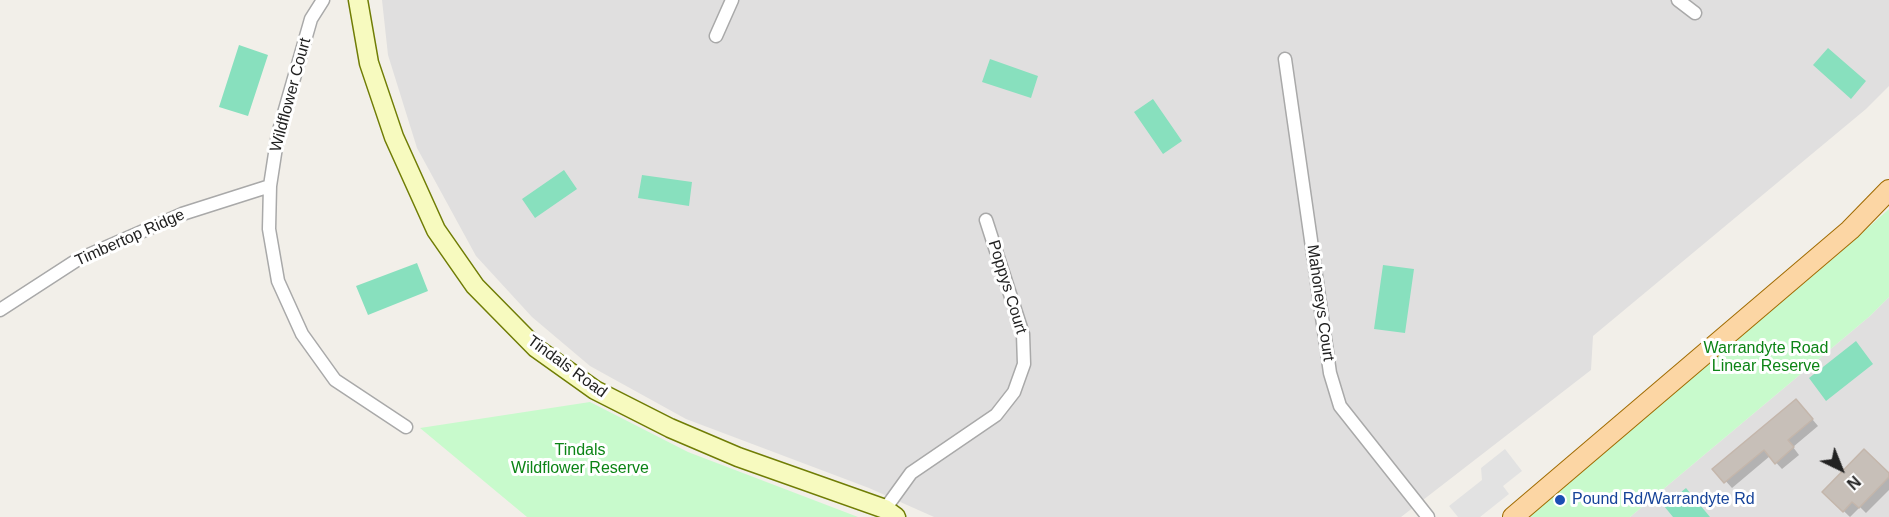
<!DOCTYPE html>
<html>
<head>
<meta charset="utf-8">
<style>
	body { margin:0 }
	#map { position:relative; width:1889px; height:517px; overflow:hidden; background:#f2efe9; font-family:Helvetica,sans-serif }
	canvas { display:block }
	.north { position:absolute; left:1811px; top:439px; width:60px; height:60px; -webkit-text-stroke:4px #fff; paint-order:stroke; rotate:137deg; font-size:16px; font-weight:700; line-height:24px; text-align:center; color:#222 }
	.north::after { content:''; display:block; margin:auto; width:21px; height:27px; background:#222; clip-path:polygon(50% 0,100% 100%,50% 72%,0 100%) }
</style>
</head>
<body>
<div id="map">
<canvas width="1889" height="517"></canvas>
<div class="north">N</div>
</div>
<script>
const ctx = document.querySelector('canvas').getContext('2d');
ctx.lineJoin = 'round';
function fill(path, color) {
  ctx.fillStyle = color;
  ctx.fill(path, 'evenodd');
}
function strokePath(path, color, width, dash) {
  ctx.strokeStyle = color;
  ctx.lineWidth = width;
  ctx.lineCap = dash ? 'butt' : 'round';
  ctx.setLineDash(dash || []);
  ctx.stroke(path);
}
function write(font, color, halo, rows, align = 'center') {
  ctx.font = font + ' Helvetica,sans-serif';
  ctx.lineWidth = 6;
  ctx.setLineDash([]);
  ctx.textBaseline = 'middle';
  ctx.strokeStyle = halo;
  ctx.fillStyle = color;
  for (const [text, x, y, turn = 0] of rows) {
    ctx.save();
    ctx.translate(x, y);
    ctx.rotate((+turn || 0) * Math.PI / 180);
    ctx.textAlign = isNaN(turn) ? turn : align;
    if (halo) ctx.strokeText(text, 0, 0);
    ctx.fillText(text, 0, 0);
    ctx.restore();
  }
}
fill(new Path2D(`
	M 382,0 L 1889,0 L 1889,86 L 1866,109 L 1593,336 L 1591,370 L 1401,517 L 934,517 L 869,488 L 686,419 L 590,366 L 532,317 L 476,256 L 417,148 L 388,55 Z
	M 1889,297 L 1889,517 L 1630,517 L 1870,316 Z`), '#e0dfdf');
fill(new Path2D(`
	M 1889,209 L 1889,297 L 1870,316 L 1630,517 L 1527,517 L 1835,257 Z
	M 590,402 L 688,452 L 858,517 L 527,517 L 420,428 Z`), '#c8facc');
fill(new Path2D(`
	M 239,45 L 268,55 L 248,116 L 219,107 Z
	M 1828,48 L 1866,81 L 1851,99 L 1813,65 Z
	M 990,59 L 1038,76 L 1031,98 L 982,82 Z
	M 1153,99 L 1182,141 L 1163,154 L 1134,112 Z
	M 564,170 L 577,189 L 535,218 L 522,199 Z
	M 642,175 L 692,182 L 689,206 L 638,198 Z
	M 417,263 L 428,291 L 368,315 L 356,286 Z
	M 1383,265 L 1414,269 L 1405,333 L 1374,329 Z
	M 1856,341 L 1873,364 L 1826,401 L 1809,378 Z
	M 1686,488 L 1710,517 L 1673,517 L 1664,506 Z`), '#88e0be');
fill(new Path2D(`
	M 1505,449 L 1522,471 L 1503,486 L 1509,494 L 1480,517 L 1458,517 L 1449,506 L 1482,480 L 1481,468 Z`), '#e2e2e2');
fill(new Path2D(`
	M 1802,407 L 1818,426 L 1793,447 L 1799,455 L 1782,469 L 1770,456 L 1732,488 L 1715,469 Z
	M 1889,475 L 1889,490 L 1866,513 L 1860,507 L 1850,517 L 1824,492 Z`), '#0003');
const building = new Path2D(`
	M 1796,399 L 1813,419 L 1788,440 L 1794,447 L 1775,464 L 1764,450 L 1724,483 L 1712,469 Z
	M 1864,449 L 1889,473 L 1889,477 L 1859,508 L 1852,502 L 1843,512 L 1822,492 Z`);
fill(building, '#c7bfb8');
strokePath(building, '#c4b6ab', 1.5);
const minor = new Path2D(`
	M 323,0 L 311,19 L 278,134 L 270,186 L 269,229 L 278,281 L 302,334 L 335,380 L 406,427
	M 1678,0 L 1695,13
	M 716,36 L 732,0
	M 1285,59 L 1330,373 L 1340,406 L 1428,517
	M 0,310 L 77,260 L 182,214 L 270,186
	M 885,509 L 911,473 L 996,415 L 1014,392 L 1024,364 L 1023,334 L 986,220`);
const secondary = new Path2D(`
	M 358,0 L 369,63 L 394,137 L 436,230 L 475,286 L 536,348 L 595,390 L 670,428 L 738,457 L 885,509 L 896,517`);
const primary = new Path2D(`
	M 1513,517 L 1850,230 L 1889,190`);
strokePath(minor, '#a9a9a9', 15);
strokePath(secondary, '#707d05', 21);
strokePath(primary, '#a06b00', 22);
strokePath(minor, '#fff', 12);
strokePath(secondary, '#f7fabf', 18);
strokePath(primary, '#fcd6a4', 20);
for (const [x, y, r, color] of [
	[1560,500,6,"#1a4fb4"]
]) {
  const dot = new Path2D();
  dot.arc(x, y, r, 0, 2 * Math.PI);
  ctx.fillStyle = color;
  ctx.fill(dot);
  strokePath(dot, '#fff', 2);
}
write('16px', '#222', '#fff', [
	["Wildflower Court",291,95,-75],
	["Timbertop Ridge",130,238,-24],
	["Poppys Court",1007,287,73],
	["Mahoneys Court",1320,303,82],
	["Tindals Road",567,367,36]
]);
write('16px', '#0c8416', '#fff', [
	["Warrandyte Road",1766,349],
	["Linear Reserve",1766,367],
	["Tindals",580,451],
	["Wildflower Reserve",580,469]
]);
write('16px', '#164399', '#fff', [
	["Pound Rd/Warrandyte Rd",1572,500]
], 'left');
</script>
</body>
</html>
